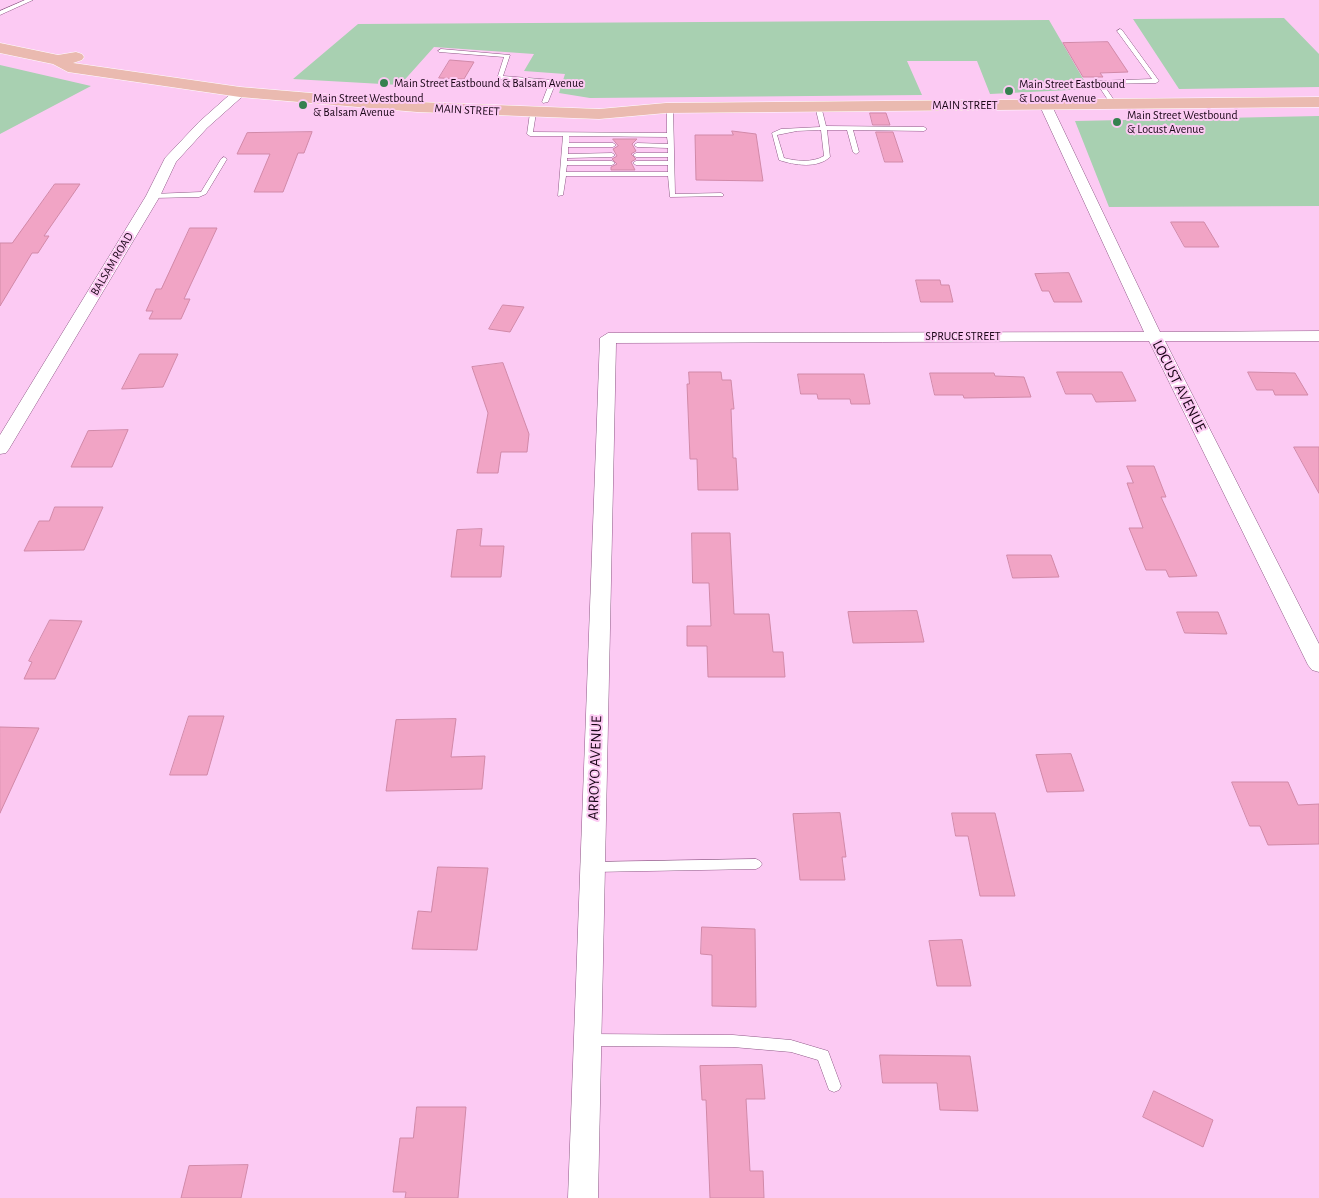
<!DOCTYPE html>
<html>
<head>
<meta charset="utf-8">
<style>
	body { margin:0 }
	canvas { display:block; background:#fccaf3 }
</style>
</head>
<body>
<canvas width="1319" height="1198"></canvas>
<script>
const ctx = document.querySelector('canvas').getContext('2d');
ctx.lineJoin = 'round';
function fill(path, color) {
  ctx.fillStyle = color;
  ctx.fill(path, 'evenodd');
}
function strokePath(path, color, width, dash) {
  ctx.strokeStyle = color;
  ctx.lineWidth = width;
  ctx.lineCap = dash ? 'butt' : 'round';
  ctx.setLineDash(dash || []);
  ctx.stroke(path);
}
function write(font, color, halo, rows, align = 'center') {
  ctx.font = font + ' "Alegreya Sans",sans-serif';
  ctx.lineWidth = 4;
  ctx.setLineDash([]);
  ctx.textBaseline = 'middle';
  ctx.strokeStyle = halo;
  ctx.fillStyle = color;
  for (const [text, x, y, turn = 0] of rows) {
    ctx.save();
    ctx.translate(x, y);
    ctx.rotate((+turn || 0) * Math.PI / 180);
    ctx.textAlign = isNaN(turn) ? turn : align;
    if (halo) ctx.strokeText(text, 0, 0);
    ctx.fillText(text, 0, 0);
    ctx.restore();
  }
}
fill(new Path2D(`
	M 1284,18 L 1319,54 L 1319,87 L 1179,89 L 1133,19 Z
	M 1049,20 L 1089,89 L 990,94 L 977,61 L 907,61 L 922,95 L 590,98 L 559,93 L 565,74 L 524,71 L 534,54 L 434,47 L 400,85 L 293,79 L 358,24 Z
	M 0,65 L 91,86 L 0,134 Z
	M 1319,116 L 1319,206 L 1109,207 L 1075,121 Z`), '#a8d0b1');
const building = new Path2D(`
	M 1108,42 L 1128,72 L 1100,73 L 1103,77 L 1083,77 L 1063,43 Z
	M 450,60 L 474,62 L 464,79 L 439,78 Z
	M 870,113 L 886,113 L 890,125 L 873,125 Z
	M 732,131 L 756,134 L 763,181 L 696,180 L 695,135 L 733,135 Z
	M 312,132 L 304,153 L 298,153 L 283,192 L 254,192 L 270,154 L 237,154 L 247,133 Z
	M 876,132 L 893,132 L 903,162 L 885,162 Z
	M 613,139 L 637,139 L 632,144 L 636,151 L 631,154 L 636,159 L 631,162 L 635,170 L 611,170 L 611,167 L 617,164 L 612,159 L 617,156 L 613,149 L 618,146 Z
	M 55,184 L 80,184 L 44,236 L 49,236 L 38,253 L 32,253 L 0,306 L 0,243 L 12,243 Z
	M 1171,222 L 1204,222 L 1219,247 L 1185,247 Z
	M 190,228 L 217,228 L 184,299 L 190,299 L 181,319 L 149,319 L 153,311 L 146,311 L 156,289 L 161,289 Z
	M 1069,273 L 1082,302 L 1054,302 L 1049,291 L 1042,291 L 1035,274 Z
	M 916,280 L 940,280 L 941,285 L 949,285 L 953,302 L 921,302 Z
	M 503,305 L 524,307 L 510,332 L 489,329 Z
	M 140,354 L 178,354 L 163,387 L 122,389 Z
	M 503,363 L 529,434 L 527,452 L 501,452 L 498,473 L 477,473 L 488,413 L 472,367 Z
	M 689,372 L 721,372 L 722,380 L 731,380 L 734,409 L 731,409 L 733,458 L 736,458 L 738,490 L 698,490 L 697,459 L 690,459 L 687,384 L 689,384 Z
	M 1057,372 L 1122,372 L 1136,401 L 1096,402 L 1092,394 L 1066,394 Z
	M 1248,372 L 1295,373 L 1308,395 L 1275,395 L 1273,390 L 1257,390 Z
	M 930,373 L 994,373 L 995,376 L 1024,377 L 1031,397 L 964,398 L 963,395 L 935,395 Z
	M 798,374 L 864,374 L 870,404 L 851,404 L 850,399 L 818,399 L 817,394 L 801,394 Z
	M 128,430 L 112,467 L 71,467 L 88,431 Z
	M 1294,447 L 1319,447 L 1319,493 Z
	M 1127,466 L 1154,466 L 1166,497 L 1161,497 L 1197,576 L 1169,577 L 1166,570 L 1146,570 L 1129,528 L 1143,528 L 1127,483 L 1133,483 Z
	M 55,507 L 103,507 L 84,550 L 24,551 L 39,521 L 49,521 Z
	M 482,529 L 480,546 L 504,546 L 501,577 L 451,577 L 457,530 Z
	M 692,533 L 730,533 L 734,614 L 769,614 L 773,652 L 783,652 L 785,677 L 708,677 L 707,646 L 687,646 L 687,626 L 711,626 L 709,583 L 693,583 Z
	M 1007,555 L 1051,555 L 1059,577 L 1013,578 Z
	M 917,611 L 924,642 L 853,643 L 848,612 Z
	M 1177,612 L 1218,612 L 1227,634 L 1185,633 Z
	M 50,620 L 82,621 L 55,679 L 24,679 L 32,662 L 29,661 Z
	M 189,716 L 224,716 L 207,775 L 170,775 Z
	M 456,719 L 451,757 L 485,756 L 482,789 L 386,791 L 396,720 Z
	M 0,727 L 39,728 L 0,813 Z
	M 1071,754 L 1084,791 L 1047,792 L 1036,755 Z
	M 1232,782 L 1288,782 L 1298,805 L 1319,804 L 1319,844 L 1268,845 L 1260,826 L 1250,826 Z
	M 840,813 L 846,857 L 842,857 L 845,880 L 800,880 L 793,814 Z
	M 952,813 L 995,813 L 1015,896 L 980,896 L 968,836 L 956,836 Z
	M 438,867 L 488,868 L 477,950 L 412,949 L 418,911 L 431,912 Z
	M 702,927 L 755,929 L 756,1007 L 712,1006 L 712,955 L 701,954 Z
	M 962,940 L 971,986 L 937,986 L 929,941 Z
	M 880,1055 L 970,1056 L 978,1111 L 940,1110 L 937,1083 L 883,1083 Z
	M 762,1065 L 765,1099 L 746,1099 L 750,1171 L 763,1171 L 764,1198 L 710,1198 L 706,1100 L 702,1100 L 700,1066 Z
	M 1154,1091 L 1213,1120 L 1203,1147 L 1143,1117 Z
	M 417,1107 L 466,1107 L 458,1198 L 405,1198 L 406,1192 L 393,1192 L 400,1138 L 413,1138 Z
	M 248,1165 L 241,1198 L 181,1198 L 189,1166 Z`);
fill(building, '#f1a4c5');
strokePath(building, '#d189a8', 1);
const service = new Path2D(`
	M 25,0 L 33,0 L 0,15 L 0,11 Z
	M 1120,29 L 1122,30 L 1159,81 L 1156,83 L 1103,84 L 1116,103 L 1113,105 L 1110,103 L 1096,82 L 1097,81 L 1152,79 L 1117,31 Z
	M 441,49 L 510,55 L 503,76 L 553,80 L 556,82 L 548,102 L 543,103 L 542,102 L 549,84 L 497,79 L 504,57 L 439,52 L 438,51 Z
	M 818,104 L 821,106 L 826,126 L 924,127 L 927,129 L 924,131 L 853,130 L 859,152 L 856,154 L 853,152 L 847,130 L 827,130 L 830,157 C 817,169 794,165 779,160 L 772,133 L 781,129 L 820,127 L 815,106 ZM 819,130 L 821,130 L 824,156 C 812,163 796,161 784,158 L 777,135 L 797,131 Z
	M 670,106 L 673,108 L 675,194 L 721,193 L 723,194 L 723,196 L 670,197 L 668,176 L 566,176 L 563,195 L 558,196 L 563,136 L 530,136 L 527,134 L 530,113 L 533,111 L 536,113 L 533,132 L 667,133 L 667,108 ZM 569,136 L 667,137 L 668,144 L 637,143 L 634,145 L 637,147 L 668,148 L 668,153 L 636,153 L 633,155 L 636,157 L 668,157 L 668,161 L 636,161 L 633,163 L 636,165 L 668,165 L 668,172 L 566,172 L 567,165 L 612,165 L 615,163 L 612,161 L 567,161 L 567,158 L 612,157 L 615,155 L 612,153 L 568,154 L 568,147 L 613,147 L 616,145 L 613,143 L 569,143 Z
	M 224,157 L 227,159 L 206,194 L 199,197 L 153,198 L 150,196 L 153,194 L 201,192 L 221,159 Z
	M 756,859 L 760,861 L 762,864 L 760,867 L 756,869 L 593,872 L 589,870 L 587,867 L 589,864 L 593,862 Z
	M 588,1034 L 733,1035 L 791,1040 L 828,1051 L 841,1086 L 839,1090 L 834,1092 L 829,1090 L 818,1060 L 791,1052 L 733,1047 L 588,1046 L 583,1044 L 581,1040 L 583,1036 Z`);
const minor = new Path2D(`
	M 240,88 L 244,89 L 246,92 L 244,95 L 207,128 L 176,162 L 160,196 L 9,449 L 6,453 L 0,454 L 0,435 L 146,196 L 165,158 L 199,122 L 236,89 Z
	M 1045,100 L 1051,104 L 1160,332 L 1319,331 L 1319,341 L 1165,341 L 1319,644 L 1319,672 L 1312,670 L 1308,665 L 1149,341 L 616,343 L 598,1198 L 568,1198 L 600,338 L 608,333 L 1144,332 L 1039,104 Z`);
const primary = new Path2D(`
	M 0,43 L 58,55 L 76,52 L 82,54 L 84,57 L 82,60 L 73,63 L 240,87 L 417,102 L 599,109 L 666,103 L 1319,97 L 1319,107 L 666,113 L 599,119 L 417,112 L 240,97 L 68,72 L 53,64 L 0,53 Z`);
strokePath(service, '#8f5987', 1);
strokePath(minor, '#8f5987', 1);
strokePath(primary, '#fff', 1);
fill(service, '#fff');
fill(minor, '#fff');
fill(primary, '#eabab0');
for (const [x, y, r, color] of [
	[384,83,5,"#35814f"],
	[1009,91,5,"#35814f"],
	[303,105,5,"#35814f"],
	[1117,122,5,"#35814f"]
]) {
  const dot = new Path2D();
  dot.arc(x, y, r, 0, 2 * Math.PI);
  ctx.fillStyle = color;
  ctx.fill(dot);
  strokePath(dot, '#fccaf3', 2);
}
write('12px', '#190516', '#fccaf3', [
	["Main Street Eastbound & Balsam Avenue",394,83],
	["Main Street Eastbound",1019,84],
	["& Locust Avenue",1019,98],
	["Main Street Westbound",313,98],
	["& Balsam Avenue",313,112],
	["Main Street Westbound",1127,115],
	["& Locust Avenue",1127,129]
], 'left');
write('12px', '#190516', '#fccaf3', [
	["MAIN STREET",965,105],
	["MAIN STREET",467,110,3],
	["BALSAM ROAD",112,264,-59],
	["SPRUCE STREET",963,336]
]);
write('15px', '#190516', '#fccaf3', [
	["LOCUST AVENUE",1179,386,63],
	["ARROYO AVENUE",595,768,-88]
]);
</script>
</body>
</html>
